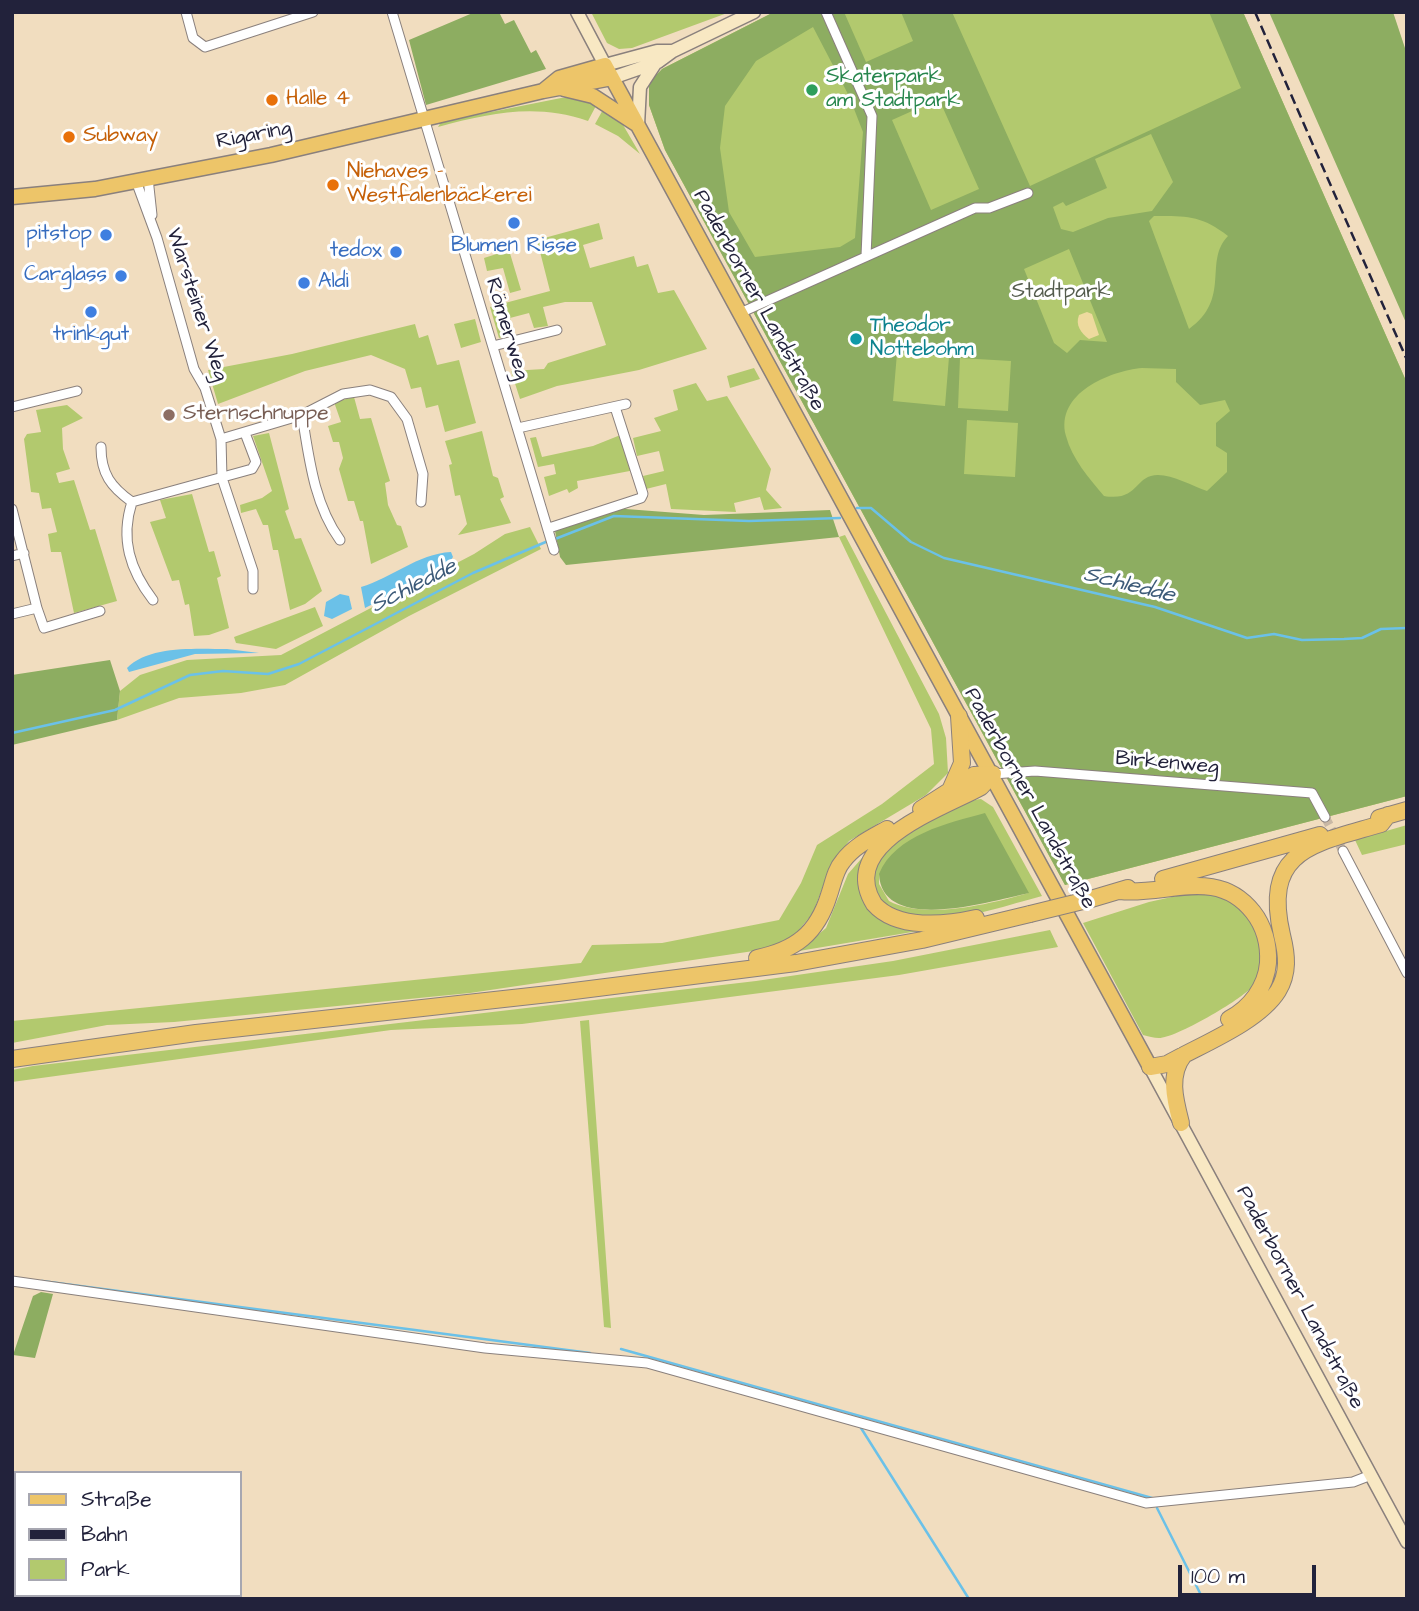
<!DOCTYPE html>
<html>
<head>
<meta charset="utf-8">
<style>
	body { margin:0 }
	#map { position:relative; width:1419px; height:1611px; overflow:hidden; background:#f1ddbf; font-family:"Architects Daughter",sans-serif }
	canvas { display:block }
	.frame { position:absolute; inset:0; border:14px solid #22223b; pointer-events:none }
	.legend { position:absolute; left:14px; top:1471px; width:228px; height:126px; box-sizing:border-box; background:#fff; border:2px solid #a7a7b1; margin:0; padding:9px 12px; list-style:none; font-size:21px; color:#22223b }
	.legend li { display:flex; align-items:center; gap:14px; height:35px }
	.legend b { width:35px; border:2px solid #a7a7b1 }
	.scale { position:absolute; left:1178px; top:1565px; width:138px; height:32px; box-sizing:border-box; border:4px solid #22223b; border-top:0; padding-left:9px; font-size:21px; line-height:24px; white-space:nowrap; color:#22223b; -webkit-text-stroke:5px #fff; paint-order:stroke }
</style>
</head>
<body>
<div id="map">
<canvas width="1419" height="1611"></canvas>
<div class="frame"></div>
<ul class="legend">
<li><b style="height:9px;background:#edc569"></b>Straße</li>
<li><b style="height:9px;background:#22223b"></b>Bahn</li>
<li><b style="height:19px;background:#b2c96e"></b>Park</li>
</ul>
<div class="scale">100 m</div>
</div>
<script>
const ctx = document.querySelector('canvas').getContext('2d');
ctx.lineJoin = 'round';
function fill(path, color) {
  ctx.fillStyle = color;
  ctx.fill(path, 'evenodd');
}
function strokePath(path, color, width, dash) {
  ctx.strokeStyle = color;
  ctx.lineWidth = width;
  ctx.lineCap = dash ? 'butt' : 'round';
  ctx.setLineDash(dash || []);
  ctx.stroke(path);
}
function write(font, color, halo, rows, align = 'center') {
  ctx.font = font + ' "Architects Daughter",sans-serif';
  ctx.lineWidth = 6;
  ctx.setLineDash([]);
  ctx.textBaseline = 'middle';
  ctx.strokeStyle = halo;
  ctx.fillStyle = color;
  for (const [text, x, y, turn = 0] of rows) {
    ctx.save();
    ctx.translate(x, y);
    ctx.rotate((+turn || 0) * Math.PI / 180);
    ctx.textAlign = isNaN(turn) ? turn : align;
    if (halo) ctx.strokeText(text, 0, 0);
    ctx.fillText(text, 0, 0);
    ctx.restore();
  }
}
fill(new Path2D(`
	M 591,12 L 730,12 L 632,48 L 619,49 L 607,43 Z
	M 774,12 L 1243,12 L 1407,383 L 1407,796 L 1065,885 L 665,150 L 649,105 L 662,69 Z
	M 561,98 L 583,98 L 598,102 L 588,121 C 536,103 490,113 438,127 L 441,122 Z
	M 605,106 L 619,118 L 640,154 L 618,136 L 595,124 Z
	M 599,223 L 603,239 L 583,245 L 590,268 L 634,256 L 637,267 L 648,264 L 658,293 L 674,290 L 707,349 L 639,370 L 557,386 L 520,399 L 511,371 L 544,369 L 548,363 L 606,345 L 592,302 L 565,302 L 543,307 L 548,326 L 534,328 L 529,313 L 510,318 L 514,334 L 499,338 L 490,307 L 550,291 L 537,240 Z
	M 509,250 L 521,290 L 510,293 L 503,268 L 487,271 L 484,258 Z
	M 475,319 L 481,342 L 461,348 L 454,324 Z
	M 415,324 L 419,338 L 428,335 L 437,365 L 459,360 L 476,423 L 445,432 L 438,405 L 426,408 L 421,387 L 411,389 L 405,369 L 371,355 L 305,371 L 218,404 L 208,370 L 292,354 Z
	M 754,368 L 760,379 L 730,388 L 727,376 Z
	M 696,383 L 707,401 L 727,396 L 771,469 L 766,490 L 782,508 L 764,510 L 760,497 L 734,503 L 736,512 L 671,509 L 666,484 L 646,489 L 643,476 L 664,471 L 659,451 L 637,456 L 633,438 L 661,431 L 654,418 L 678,410 L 673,390 Z
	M 354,397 L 360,419 L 371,418 L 390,481 L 385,483 L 388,505 L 397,525 L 401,526 L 408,547 L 371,564 L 363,521 L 360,521 L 354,501 L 348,501 L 339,469 L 343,458 L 339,442 L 333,442 L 328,426 L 341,422 L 334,402 Z
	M 67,405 L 83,418 L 62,428 L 63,449 L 70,469 L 56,473 L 59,483 L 74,480 L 90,530 L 95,529 L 117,601 L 74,613 L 61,552 L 51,552 L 48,534 L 57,532 L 51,508 L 42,509 L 39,493 L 31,492 L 24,439 L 27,434 L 41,432 L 36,410 Z
	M 482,431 L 493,476 L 498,478 L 504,497 L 500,499 L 511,523 L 458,535 L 467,524 L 460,495 L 455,496 L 449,465 L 452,464 L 445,441 Z
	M 269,433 L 289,509 L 285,511 L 295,539 L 301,538 L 322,591 L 305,604 L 290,610 L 278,550 L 273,550 L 268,525 L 263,525 L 256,509 L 241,513 L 240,505 L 262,498 L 272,491 L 253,436 Z
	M 623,434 L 635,470 L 577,481 L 578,488 L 569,493 L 567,489 L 549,496 L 544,477 L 556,474 L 554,464 L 538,467 L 530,438 L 536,437 L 542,457 L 593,446 Z
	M 192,494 L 209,552 L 214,551 L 221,576 L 217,578 L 229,628 L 209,635 L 194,636 L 189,604 L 185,605 L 179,580 L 172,581 L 150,522 L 166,518 L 160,500 Z
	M 530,527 L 541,549 L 409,616 L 285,685 L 241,693 L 179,698 L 117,720 L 120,691 L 140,675 L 187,660 L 281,655 L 474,554 L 505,534 Z
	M 845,535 L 939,714 L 946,738 L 948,773 L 926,795 L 849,841 L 831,865 L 813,913 L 794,936 L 767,949 L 470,993 L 174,1022 L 107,1025 L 12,1043 L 12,1021 L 581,963 L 592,945 L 662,943 L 779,920 L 801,883 L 817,845 L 882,804 L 934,764 L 931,729 L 839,537 Z
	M 315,607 L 323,626 L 276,649 L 236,643 L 234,637 Z
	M 981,799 L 993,807 L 1042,896 C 1003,906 954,925 911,917 C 895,914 884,908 876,895 C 870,885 869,870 875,859 C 887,838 958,801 981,799 ZM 879,874 L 1028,893 C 992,904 923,920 889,901 L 879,884 Z
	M 1407,825 L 1407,844 L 1362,855 L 1355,840 Z
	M 868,851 C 858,870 854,904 877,915 C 893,923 914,925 930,929 L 799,951 L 826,928 L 848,874 Z
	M 1199,891 C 1212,894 1224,897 1235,904 C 1258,920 1272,962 1253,986 C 1241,1000 1176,1038 1159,1038 C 1154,1038 1148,1036 1143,1035 L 1083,923 L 1149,902 Z
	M 1050,930 L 1058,947 L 899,975 L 522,1024 L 391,1030 L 12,1082 L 12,1070 L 33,1066 L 756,981 L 893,961 Z
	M 589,1020 L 611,1328 L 604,1327 L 580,1021 Z`), '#b2c96e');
fill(new Path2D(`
	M 475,12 L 499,12 L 505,24 L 514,20 L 531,53 L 536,50 L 546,69 L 426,105 L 409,40 Z
	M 774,12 L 844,12 L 866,62 L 913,41 L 901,12 L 952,12 L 1030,186 L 1241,88 L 1209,12 L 1243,12 L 1407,383 L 1407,796 L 1065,885 L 665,150 L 649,105 L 649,82 L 662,69 ZM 813,27 L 849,96 L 863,132 L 855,238 L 840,247 L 755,257 L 729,212 L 720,148 L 725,106 L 756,61 ZM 939,99 L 979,189 L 931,210 L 892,120 ZM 1151,134 L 1173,182 L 1152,211 L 1108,218 L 1073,232 L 1061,229 L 1053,207 L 1063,202 L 1066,206 L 1107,188 L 1095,159 ZM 1154,216 C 1186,216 1201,215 1228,236 C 1203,262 1232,298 1189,329 L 1149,221 ZM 1069,249 L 1107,342 L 1080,340 L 1067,353 L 1054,343 L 1024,269 ZM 897,353 L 949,357 L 945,406 L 893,401 ZM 960,358 L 1011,361 L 1008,411 L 958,408 ZM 1142,368 L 1176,369 L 1176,382 L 1200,405 L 1225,400 L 1230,411 L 1216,423 L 1216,446 L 1227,453 L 1227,472 L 1207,491 C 1193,486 1173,475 1158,475 C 1134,475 1139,502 1104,496 C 1089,478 1072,459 1066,436 C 1055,393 1110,371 1142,368 ZM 967,420 L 1018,423 L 1015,477 L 964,474 Z
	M 1269,12 L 1393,12 L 1407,54 L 1407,325 Z
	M 613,508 L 704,515 L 830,510 L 839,537 L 566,565 L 560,557 L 555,531 Z
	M 110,660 L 120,691 L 117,720 L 12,745 L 12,675 Z
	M 985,813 L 1029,893 C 991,901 882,935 879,874 C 895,835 948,823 985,813 Z
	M 41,1292 L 53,1294 L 35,1358 L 13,1355 L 33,1296 Z`), '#8dad61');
fill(new Path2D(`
	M 1087,312 L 1092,314 L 1099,335 L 1089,339 C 1081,333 1075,325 1079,315 Z`), '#eeda9e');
fill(new Path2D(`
	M 451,552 L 453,557 L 446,567 L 365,608 L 361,587 C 392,578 417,554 451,552 Z
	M 340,594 L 349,596 L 352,609 L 332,619 L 324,616 L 326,602 Z
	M 227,649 L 259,653 L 195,654 L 129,672 L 127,668 C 149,645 198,649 227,649 Z`), '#6bc1e8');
strokePath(new Path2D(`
	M 857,508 L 871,508 L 911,542 L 944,558 L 1155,607 L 1247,638 L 1274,634 L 1302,640 L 1344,639 L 1362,638 L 1381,629 L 1407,628
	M 555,539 L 614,516 L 749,521 L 840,518
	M 12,733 L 115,710 L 190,675 L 223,671 L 268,674 L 299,664 L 473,573 L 548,541
	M 42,1281 L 590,1353
	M 621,1349 L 1152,1498
	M 861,1428 L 969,1599
	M 1157,1508 L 1203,1599`), '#6bc1e8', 2.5);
strokePath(new Path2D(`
	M 1325,817 L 1343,851`), '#c8b8a5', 9, [9, 4.5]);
const street = new Path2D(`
	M 186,12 L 193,38 L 205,47 L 313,12
	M 392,12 L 554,550
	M 826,12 L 872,116 L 866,256
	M 148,178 L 152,215
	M 136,181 L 157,238 L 194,369 L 205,388 L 221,439 L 222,478 L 253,571 L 253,589
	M 740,313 L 975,208 L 989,208 L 1028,193
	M 493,346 L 557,330
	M 12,407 L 77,391
	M 302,415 C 309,458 314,504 340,540
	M 518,428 L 626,404
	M 221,439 L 302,415 L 343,394 L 370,390 L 391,397 L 407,419 L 423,474 L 421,502
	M 101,447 C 101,474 111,487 132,502 L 252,469 L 256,462 L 245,433
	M 132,502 C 120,539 130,570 153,600
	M 12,509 L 37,608
	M 549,528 L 641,498 L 643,494 L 615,407
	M 12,556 L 24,553
	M 12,614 L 37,608 L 44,628 L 100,611
	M 993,774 L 1035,771 L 1312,793 L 1325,817
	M 1343,851 L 1407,973
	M 12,1281 L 485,1348 L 647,1363 L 1146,1503 L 1353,1482 L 1371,1475`);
const secondary = new Path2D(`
	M 577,12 L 605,65 L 657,51 L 672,51
	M 612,78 L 658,62 L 673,51 L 754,12
	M 638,125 L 640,87 L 655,64
	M 1150,1067 L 1407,1542`);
const primary = new Path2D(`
	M 564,89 L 593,96 L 636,124
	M 543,91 L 559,78 L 605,65 L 1150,1067
	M 12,197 L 95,189 L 271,155 L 543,91 L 612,78`);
const highway = new Path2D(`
	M 951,788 L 962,763 L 959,716
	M 921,809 L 974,775 L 993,774
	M 1379,818 L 1407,810
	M 1163,879 L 1320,835
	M 1120,891 C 1167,896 1217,866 1253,912 C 1264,926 1269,945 1268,963 C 1266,987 1250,1008 1229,1019
	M 1091,899 L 1128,888
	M 976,918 C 945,925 897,930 874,904 C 837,843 941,809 981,787 L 993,774
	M 757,958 C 795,950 817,934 829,895 C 833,884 835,870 843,861 C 854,846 871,838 887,829
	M 12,1059 L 196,1033 L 558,993 L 796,963 L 922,940 L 1030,914
	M 1150,1067 L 1167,1064 C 1200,1045 1258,1023 1278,991 C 1289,973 1287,955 1282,935 C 1262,849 1314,844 1381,824 L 1388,815
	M 1181,1123 C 1175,1100 1168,1075 1184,1055`);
strokePath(street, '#8a807d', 11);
strokePath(secondary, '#8a807d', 15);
strokePath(primary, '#8a807d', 17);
strokePath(highway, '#8a807d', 18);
strokePath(street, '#fff', 9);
strokePath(secondary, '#f8e8c3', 12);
strokePath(primary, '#edc569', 14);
strokePath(highway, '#edc569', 16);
strokePath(new Path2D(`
	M 1255,12 L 1407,360`), '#22223b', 2.5, [10, 5]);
const highwayBridge = new Path2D(`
	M 1030,914 L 1091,899`);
strokePath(highwayBridge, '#8a807d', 18, []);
strokePath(highwayBridge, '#edc569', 16);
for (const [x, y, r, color] of [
	[812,90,7,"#2e9e5b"],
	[272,100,7,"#e8710a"],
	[69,137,7,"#e8710a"],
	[333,185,7,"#e8710a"],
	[514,223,7,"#3f7fe0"],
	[106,235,7,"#3f7fe0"],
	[396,252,7,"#3f7fe0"],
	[121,276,7,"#3f7fe0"],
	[304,283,7,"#3f7fe0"],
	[91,312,7,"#3f7fe0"],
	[856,339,7,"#0f9aa8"],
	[169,415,7,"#8d6e63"]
]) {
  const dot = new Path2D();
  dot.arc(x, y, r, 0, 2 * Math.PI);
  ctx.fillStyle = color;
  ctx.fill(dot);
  strokePath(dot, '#fff', 2.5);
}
write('21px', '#27864d', '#fff', [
	["Skaterpark",826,78],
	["am Stadtpark",826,102]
], 'left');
write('21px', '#c56008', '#fff', [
	["Halle 4",286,100],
	["Subway",83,137],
	["Niehaves -",347,173],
	["Westfalenbäckerei",347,197]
], 'left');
write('21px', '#22223b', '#fff', [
	["Rigaring",254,136,-11],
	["Paderborner Landstraße",758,301,61],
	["Warsteiner Weg",196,305,72],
	["Römerweg",506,329,73],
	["Birkenweg",1167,764,5],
	["Paderborner Landstraße",1029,799,61],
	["Paderborner Landstraße",1299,1298,62]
]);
write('21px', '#366cbe', '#fff', [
	["pitstop",92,235],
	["Blumen Risse",514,247,"center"],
	["tedox",382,252],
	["Carglass",107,276],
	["Aldi",318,283,"left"],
	["trinkgut",91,336,"center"]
], 'right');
write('21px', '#545c4d', '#fff', [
	["Stadtpark",1061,293]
]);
write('21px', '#0d838f', '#fff', [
	["Theodor",870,327],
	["Nottebohm",870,351]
], 'left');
write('21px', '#785e54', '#fff', [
	["Sternschnuppe",183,415]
], 'left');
write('italic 23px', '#3c5a78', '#fff', [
	["Schledde",1129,586,14],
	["Schledde",414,587,-27]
]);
</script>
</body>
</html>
